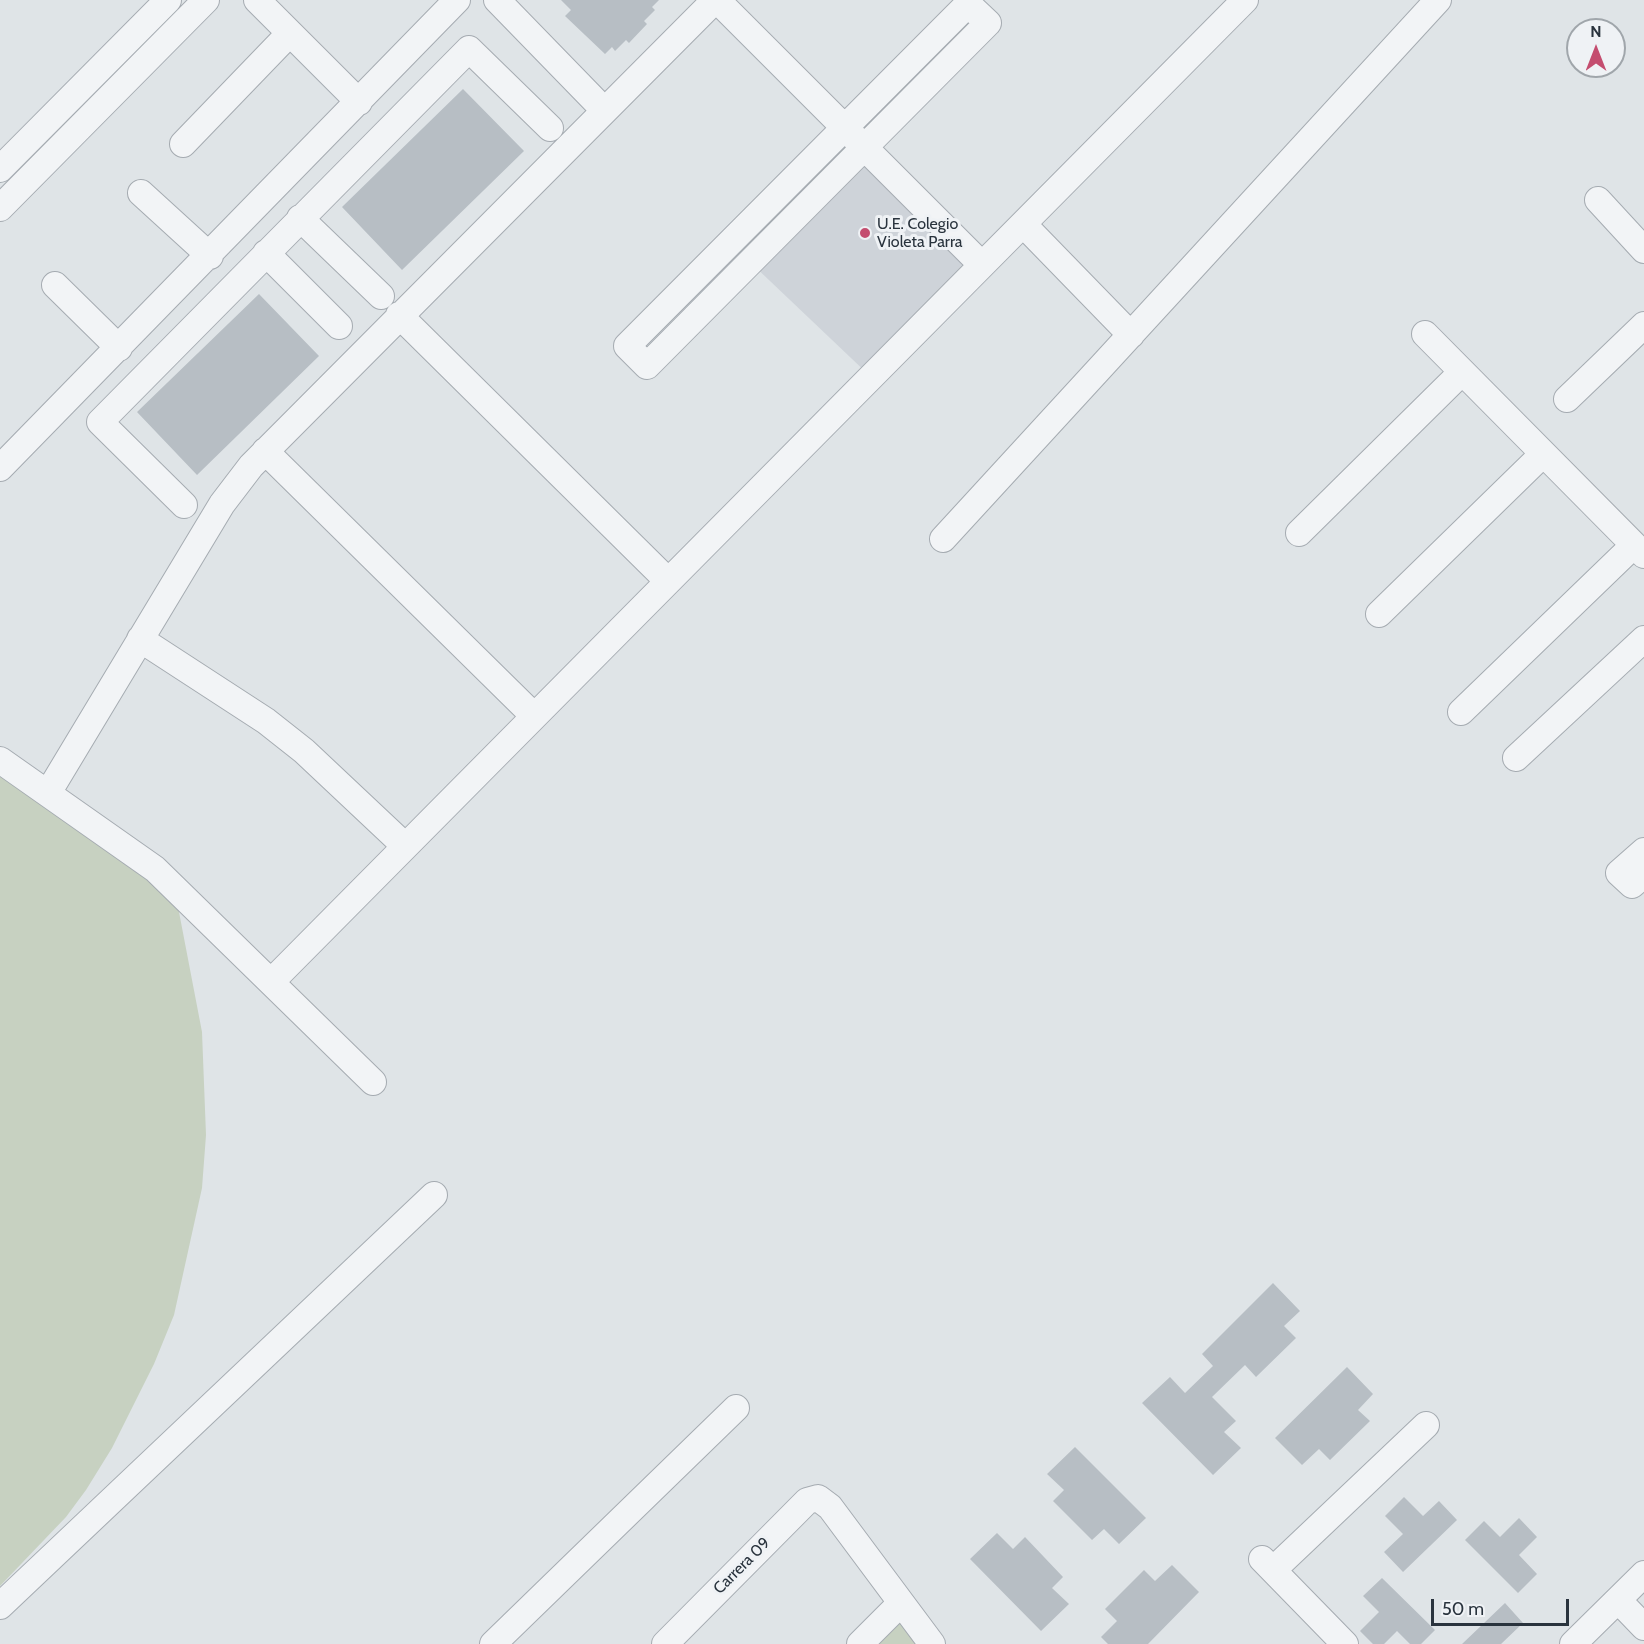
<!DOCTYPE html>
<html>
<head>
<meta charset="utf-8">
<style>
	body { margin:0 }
	#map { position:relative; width:1644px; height:1644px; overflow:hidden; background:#dfe4e7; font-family:Cabin,sans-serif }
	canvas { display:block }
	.north { position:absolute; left:1566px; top:18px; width:60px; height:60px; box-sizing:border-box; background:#eff2f5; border:2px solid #a0a6ab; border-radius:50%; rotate:0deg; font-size:16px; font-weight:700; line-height:24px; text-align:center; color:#29333d }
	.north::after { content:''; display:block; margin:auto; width:21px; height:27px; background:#c44d6f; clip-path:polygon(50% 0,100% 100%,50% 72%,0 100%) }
	.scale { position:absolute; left:1431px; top:1599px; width:138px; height:27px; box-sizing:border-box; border:3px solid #29333d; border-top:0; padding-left:8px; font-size:18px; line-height:21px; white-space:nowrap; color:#29333d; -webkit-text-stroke:4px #eff2f5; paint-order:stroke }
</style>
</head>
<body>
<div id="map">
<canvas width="1644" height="1644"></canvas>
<div class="north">N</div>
<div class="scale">50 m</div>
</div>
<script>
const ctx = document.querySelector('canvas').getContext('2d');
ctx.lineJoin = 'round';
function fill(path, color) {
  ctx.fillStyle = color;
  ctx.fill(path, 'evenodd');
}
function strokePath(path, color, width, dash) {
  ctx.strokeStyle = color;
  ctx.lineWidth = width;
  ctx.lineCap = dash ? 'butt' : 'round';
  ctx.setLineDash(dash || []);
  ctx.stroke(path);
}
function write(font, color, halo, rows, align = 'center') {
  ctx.font = font + ' Cabin,sans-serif';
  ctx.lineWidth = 6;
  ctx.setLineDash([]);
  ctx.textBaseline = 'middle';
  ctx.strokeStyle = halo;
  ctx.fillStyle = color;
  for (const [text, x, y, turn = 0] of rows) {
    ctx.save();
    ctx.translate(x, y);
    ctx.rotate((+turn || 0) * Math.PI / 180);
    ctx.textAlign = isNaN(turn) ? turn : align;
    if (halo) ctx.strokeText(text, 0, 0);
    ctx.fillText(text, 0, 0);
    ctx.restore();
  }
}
fill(new Path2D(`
	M 864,147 L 982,265 L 871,377 L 750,262 Z`), '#ced3d9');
fill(new Path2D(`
	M 0,760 L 174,886 L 202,1032 L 206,1135 L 202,1188 L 174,1315 L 154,1364 L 112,1448 L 86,1490 L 66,1517 L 0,1586 Z
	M 901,1603 L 932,1644 L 860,1644 Z`), '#c7d1c1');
fill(new Path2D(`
	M 561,0 L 659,0 L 652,7 L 655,10 L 644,21 L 647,24 L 629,43 L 626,40 L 615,51 L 612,47 L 605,54 L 565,16 L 571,10 Z
	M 463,89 L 524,151 L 402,270 L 342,207 Z
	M 259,294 L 319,356 L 197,475 L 137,412 Z
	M 1273,1283 L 1300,1311 L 1284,1326 L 1296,1338 L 1256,1377 L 1245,1365 L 1212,1397 L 1236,1421 L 1224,1432 L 1241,1448 L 1213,1475 L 1142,1403 L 1170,1377 L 1185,1393 L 1213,1366 L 1202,1354 Z
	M 1347,1367 L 1373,1394 L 1358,1410 L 1370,1421 L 1330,1460 L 1319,1449 L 1302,1465 L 1275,1438 Z
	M 1075,1447 L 1146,1518 L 1119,1544 L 1104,1529 L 1092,1540 L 1053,1501 L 1064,1490 L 1047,1474 Z
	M 1404,1497 L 1423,1516 L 1439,1501 L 1457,1520 L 1403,1572 L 1384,1552 L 1403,1534 L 1385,1516 Z
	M 1519,1518 L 1537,1537 L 1519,1555 L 1537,1574 L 1518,1593 L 1465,1540 L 1484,1521 L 1500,1537 Z
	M 997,1533 L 1013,1549 L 1025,1537 L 1063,1577 L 1052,1588 L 1069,1604 L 1041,1631 L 970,1559 Z
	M 1172,1565 L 1199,1592 L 1148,1644 L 1108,1644 L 1101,1637 L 1117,1621 L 1105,1609 L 1144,1570 L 1155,1581 Z
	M 1382,1578 L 1435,1630 L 1421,1644 L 1410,1644 L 1397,1631 L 1384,1644 L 1373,1644 L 1360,1631 L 1379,1612 L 1363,1596 Z
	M 1505,1603 L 1523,1623 L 1501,1644 L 1462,1644 Z`), '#b7bec4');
const minor = new Path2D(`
	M 257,0 L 359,102
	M 497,0 L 604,110
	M 717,0 L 982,265
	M 968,4 L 988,23 L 647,366 L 627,346 Z
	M 183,144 L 290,33
	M 0,169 L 168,0
	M 141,193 L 210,256
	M 1598,200 L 1644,250
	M 0,208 L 206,0
	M 300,218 L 381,296
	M 1023,224 L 1131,335
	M 266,253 L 339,326
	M 55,285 L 119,348
	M 399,315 L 668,581
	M 1425,334 L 1644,555
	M 1567,399 L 1644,325
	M 265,451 L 534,716
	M 0,468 L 457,0
	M 184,505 L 100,422 L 469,49 L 550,128
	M 1299,533 L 1462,372
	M 943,539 L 1438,0
	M 1379,614 L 1543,454
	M 140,639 L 266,721 L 304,751 L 405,846
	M 1461,712 L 1634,545
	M 1516,758 L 1644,639
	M 0,760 L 155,869 L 373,1082
	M 48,793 L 222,504 L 251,466 L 715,0
	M 1644,851 L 1619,873 L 1632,885 L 1644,874
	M 271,982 L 1245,0
	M 1262,1559 L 1345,1644
	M 1273,1570 L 1426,1425
	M 1618,1600 L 1644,1627
	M 0,1606 L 434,1195
	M 493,1644 L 736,1408
	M 665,1644 L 807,1501 L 818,1498 L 830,1507 L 932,1644
	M 860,1644 L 901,1603
	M 1573,1644 L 1644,1574`);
strokePath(minor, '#a5abb1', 28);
strokePath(minor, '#f2f4f6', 26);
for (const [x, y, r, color] of [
	[865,233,6,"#c44d6f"]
]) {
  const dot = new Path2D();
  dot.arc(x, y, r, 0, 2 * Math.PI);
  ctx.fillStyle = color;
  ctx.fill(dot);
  strokePath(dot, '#eff2f5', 2);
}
write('16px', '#29333d', '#eff2f5', [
	["U.E. Colegio",877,224],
	["Violeta Parra",877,242]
], 'left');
write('16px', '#29333d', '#eff2f5', [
	["Carrera 09",742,1566,-45]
]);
</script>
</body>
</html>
